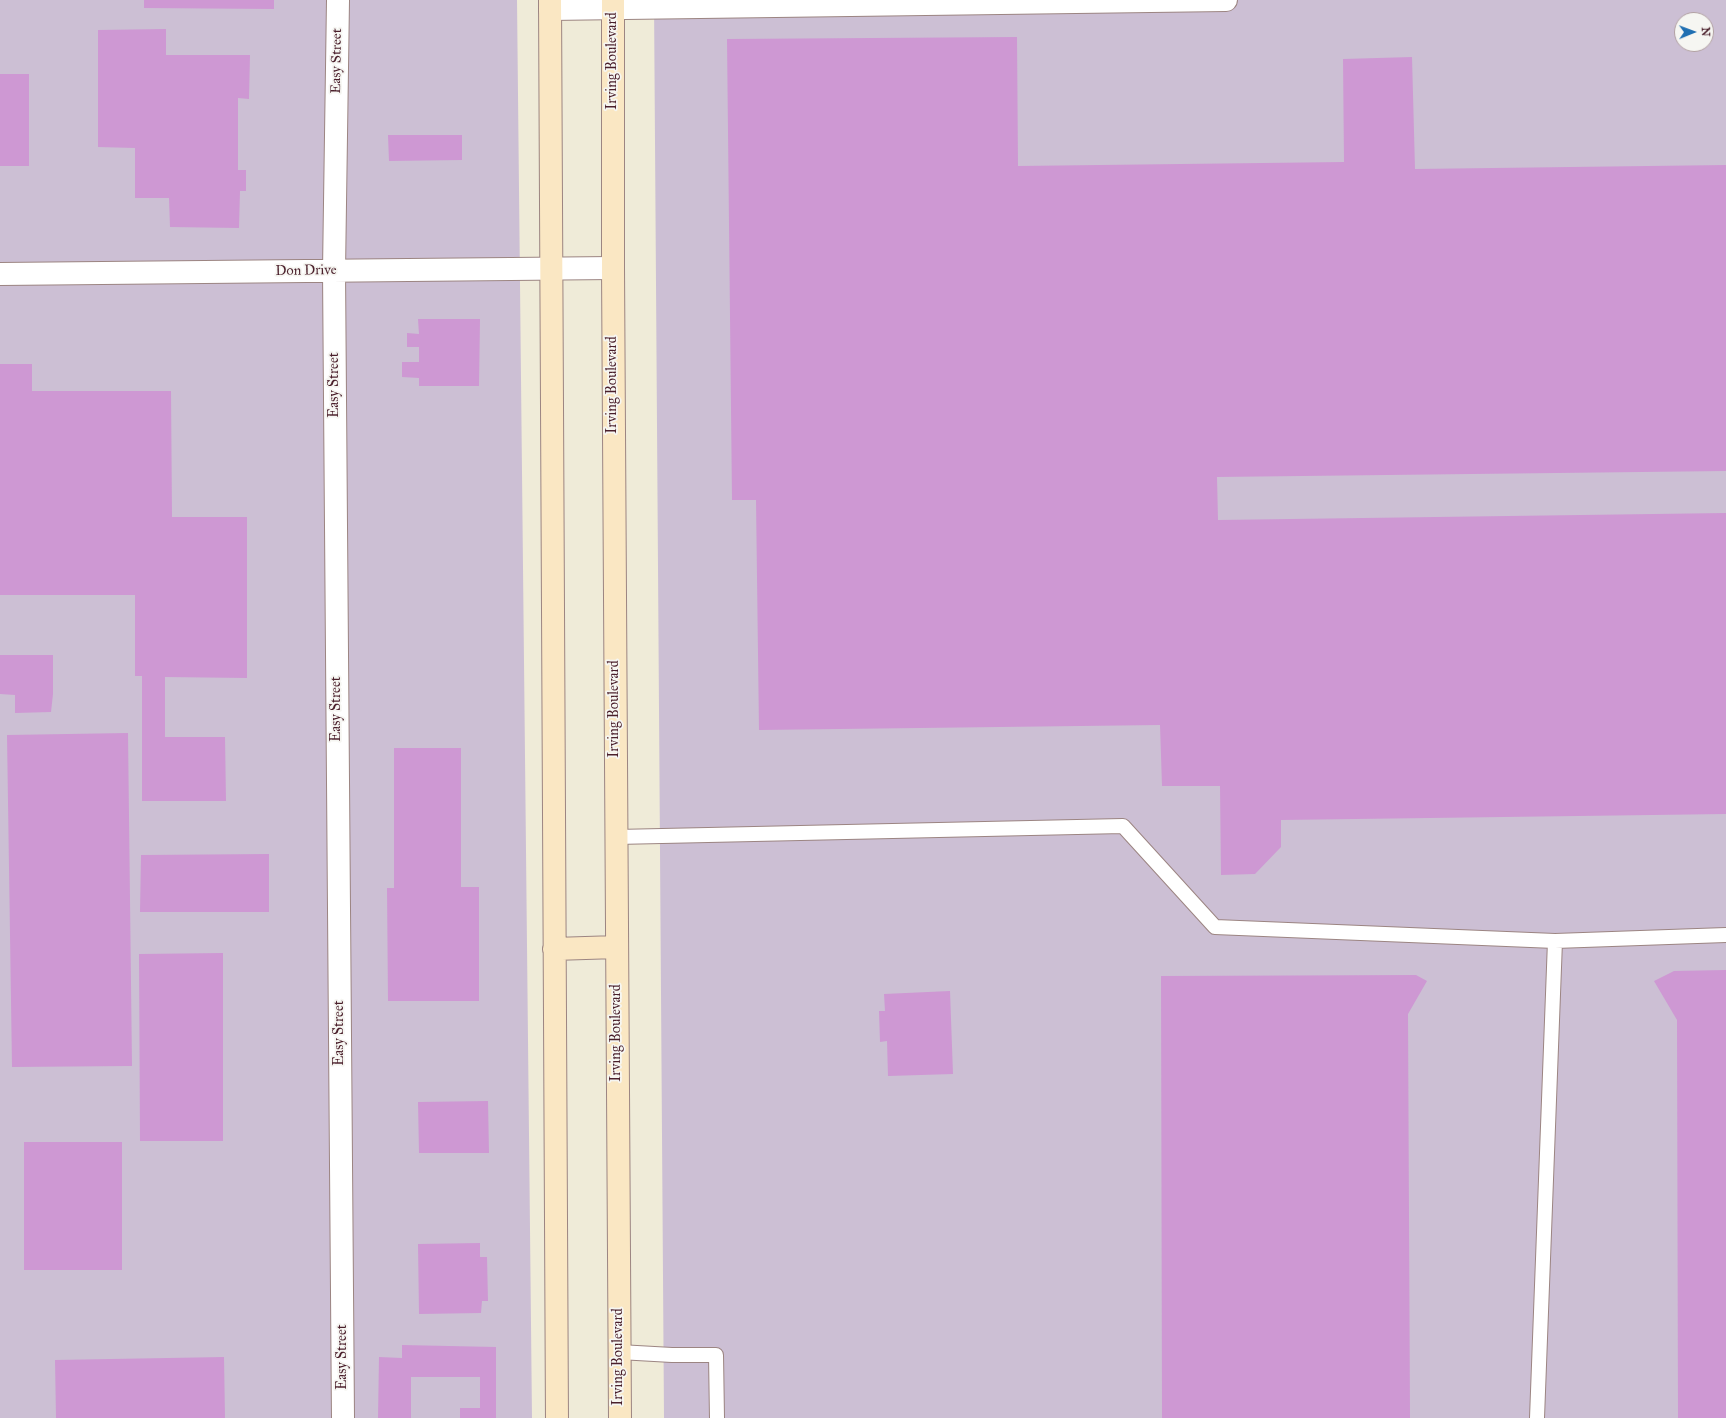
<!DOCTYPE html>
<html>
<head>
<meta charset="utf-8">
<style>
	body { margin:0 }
	#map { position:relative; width:1726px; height:1418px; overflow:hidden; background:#efebd8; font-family:"IM FELL Great Primer",serif }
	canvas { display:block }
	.north { position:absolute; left:1674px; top:12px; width:40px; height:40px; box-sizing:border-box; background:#f6f6f2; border:1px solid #b1a0a2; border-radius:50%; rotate:89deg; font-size:11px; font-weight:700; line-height:16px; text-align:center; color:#4a1f2b }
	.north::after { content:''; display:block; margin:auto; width:14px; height:18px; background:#1f6fb2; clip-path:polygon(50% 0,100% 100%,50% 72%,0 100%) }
</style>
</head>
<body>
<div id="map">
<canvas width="1726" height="1418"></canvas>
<div class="north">N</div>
</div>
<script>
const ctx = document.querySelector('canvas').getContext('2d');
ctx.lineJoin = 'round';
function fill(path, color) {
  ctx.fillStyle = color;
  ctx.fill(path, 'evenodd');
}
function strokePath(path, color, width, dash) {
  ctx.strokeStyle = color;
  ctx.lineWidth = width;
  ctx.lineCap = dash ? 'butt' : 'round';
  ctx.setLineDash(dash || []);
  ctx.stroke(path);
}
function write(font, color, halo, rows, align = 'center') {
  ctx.font = font + ' "IM FELL Great Primer",serif';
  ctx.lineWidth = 3.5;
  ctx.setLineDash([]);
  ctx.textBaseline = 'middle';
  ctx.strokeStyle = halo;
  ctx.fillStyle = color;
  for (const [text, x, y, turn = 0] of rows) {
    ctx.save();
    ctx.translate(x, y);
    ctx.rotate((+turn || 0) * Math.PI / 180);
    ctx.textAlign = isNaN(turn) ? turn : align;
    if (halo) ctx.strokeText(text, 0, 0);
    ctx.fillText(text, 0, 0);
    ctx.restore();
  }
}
fill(new Path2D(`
	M 0,0 L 517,0 L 532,1418 L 0,1418 Z
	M 654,0 L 1726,0 L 1726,1418 L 664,1418 ZM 1682,20 L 1706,20 L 1706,44 L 1682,44 Z`), '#ccbfd4');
fill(new Path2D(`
	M 144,0 L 274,0 L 274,9 L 144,8 Z
	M 166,29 L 166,55 L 250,55 L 249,99 L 238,98 L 238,170 L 246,170 L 246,191 L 240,191 L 239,228 L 170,227 L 169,198 L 135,198 L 135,148 L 98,147 L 98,30 Z
	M 1017,37 L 1018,166 L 1344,162 L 1343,59 L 1412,57 L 1415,169 L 1726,165 L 1726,471 L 1217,477 L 1218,520 L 1726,513 L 1726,814 L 1281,820 L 1281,847 L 1255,874 L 1221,875 L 1220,786 L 1162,786 L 1160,725 L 759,730 L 756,500 L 732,500 L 727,39 Z
	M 0,74 L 29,74 L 29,166 L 0,166 Z
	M 388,135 L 462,135 L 462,160 L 389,161 Z
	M 418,319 L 480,319 L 479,386 L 419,386 L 419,378 L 402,377 L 402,362 L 419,362 L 419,347 L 407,347 L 407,333 L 419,334 Z
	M 0,364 L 32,364 L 32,391 L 171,391 L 172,517 L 247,517 L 247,678 L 165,677 L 165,737 L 225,737 L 226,801 L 142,801 L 142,676 L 135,676 L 135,595 L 0,595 Z
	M 0,655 L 53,655 L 53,694 L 51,712 L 15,713 L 15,695 L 0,694 Z
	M 128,733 L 132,1066 L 12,1067 L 7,735 Z
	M 394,748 L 461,748 L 461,887 L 479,887 L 479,1001 L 388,1001 L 387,888 L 394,888 Z
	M 269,854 L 269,912 L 140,912 L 141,855 Z
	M 223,953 L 223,1141 L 140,1141 L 139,954 Z
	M 1726,970 L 1726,1418 L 1678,1418 L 1677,1020 L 1654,981 L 1674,971 Z
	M 1416,975 L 1427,981 L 1408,1014 L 1410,1418 L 1162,1418 L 1161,976 Z
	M 950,991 L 953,1074 L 888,1076 L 887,1041 L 880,1042 L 879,1011 L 885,1011 L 884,994 Z
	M 488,1101 L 489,1153 L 419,1153 L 418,1102 Z
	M 24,1142 L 122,1142 L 122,1270 L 24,1270 Z
	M 480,1243 L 480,1257 L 487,1257 L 488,1301 L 482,1301 L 481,1313 L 419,1314 L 418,1244 Z
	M 402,1345 L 496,1347 L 496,1418 L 460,1418 L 460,1408 L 480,1408 L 480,1377 L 411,1377 L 411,1418 L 378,1418 L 379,1357 L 402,1358 Z
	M 224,1357 L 225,1418 L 56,1418 L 55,1360 Z`), '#ce98d3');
const service = new Path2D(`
	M 616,837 L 1123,826 L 1215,927 L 1555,941
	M 619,1352 L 672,1355 L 716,1355 L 717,1418
	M 1537,1418 L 1555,941 L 1726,935`);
const minor = new Path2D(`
	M 338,0 L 334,271 L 343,1418
	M 550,9 L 1226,0
	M 0,274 L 613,268`);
const secondary = new Path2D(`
	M 550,0 L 557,1418
	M 613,0 L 613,268 L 620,1418
	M 554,949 L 617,947`);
strokePath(service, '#9c8582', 16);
strokePath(minor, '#9c8582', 24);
strokePath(secondary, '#9c8582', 24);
strokePath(service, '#fff', 14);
strokePath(minor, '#fff', 22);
strokePath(secondary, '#fae7c3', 22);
write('14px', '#4a1f2b', '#f6f6f2', [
	["Easy Street",337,61,-89],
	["Irving Boulevard",613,61,-90],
	["Don Drive",306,271,-1],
	["Easy Street",335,385,-90],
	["Irving Boulevard",613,385,-90],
	["Easy Street",337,709,-90],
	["Irving Boulevard",615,709,-90],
	["Easy Street",340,1033,-90],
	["Irving Boulevard",617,1033,-90],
	["Easy Street",343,1357,-90],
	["Irving Boulevard",619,1357,-90]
]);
</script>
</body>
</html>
